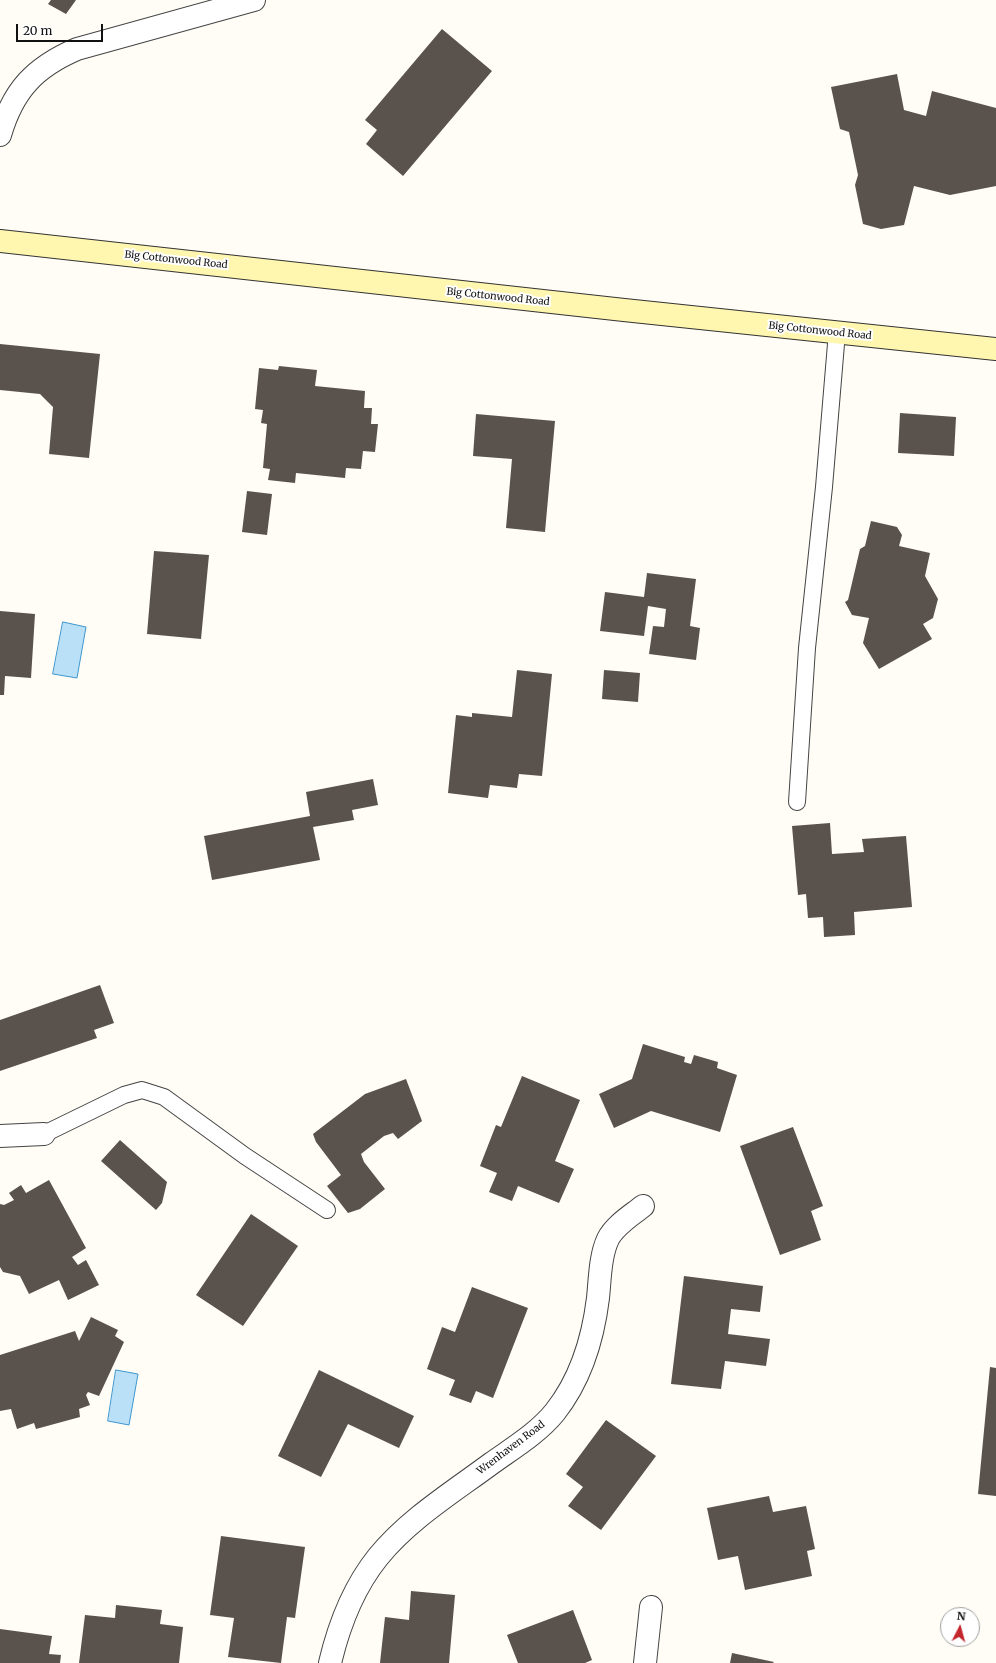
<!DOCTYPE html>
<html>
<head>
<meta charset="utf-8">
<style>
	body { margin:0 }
	#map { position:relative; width:996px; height:1663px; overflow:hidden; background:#fffdf5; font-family:Merriweather,serif }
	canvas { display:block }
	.north { position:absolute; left:940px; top:1607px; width:40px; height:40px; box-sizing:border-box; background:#fff; border:1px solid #a0a0a0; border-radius:50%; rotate:6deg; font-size:11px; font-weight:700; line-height:16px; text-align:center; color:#111 }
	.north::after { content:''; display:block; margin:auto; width:14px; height:18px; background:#c4262e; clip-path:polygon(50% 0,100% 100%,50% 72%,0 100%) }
	.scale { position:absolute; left:16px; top:24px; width:87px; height:18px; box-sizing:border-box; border:2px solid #111; border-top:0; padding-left:5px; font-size:12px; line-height:14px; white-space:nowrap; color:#111; -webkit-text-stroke:3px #fff; paint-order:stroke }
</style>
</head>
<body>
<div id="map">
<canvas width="996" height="1663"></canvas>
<div class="north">N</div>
<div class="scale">20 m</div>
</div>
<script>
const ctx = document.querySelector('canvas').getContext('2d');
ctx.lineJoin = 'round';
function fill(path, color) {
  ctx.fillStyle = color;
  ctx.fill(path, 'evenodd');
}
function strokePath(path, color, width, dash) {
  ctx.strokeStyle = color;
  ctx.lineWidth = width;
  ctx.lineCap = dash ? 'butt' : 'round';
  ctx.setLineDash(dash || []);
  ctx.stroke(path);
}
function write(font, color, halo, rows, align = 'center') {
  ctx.font = font + ' Merriweather,serif';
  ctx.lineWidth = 4;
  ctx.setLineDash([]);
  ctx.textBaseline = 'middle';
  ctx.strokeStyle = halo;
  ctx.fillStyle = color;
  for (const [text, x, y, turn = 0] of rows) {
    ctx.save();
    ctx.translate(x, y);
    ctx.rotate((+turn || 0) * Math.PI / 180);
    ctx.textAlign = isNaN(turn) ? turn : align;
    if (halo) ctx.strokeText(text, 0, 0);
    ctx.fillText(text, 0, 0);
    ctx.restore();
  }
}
const water = new Path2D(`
	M 63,622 L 86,627 L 77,678 L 53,674 Z
	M 116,1370 L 138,1374 L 129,1425 L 108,1421 Z`);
fill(water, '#b9e0f7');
strokePath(water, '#3f96cf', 1);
fill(new Path2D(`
	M 51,0 L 76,0 L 66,14 L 48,4 Z
	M 442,29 L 492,71 L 403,176 L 366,144 L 377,130 L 365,120 Z
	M 897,74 L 904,110 L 926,116 L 932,91 L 996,108 L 996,186 L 950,195 L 914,186 L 904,225 L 881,229 L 863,224 L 855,185 L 858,175 L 849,132 L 840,129 L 831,87 Z
	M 0,344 L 100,354 L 89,458 L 49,454 L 53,407 L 40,394 L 0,390 Z
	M 279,366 L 317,370 L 315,386 L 365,391 L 364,408 L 372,408 L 371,424 L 378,424 L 375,452 L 363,451 L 361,469 L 346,468 L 345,478 L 296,473 L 295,483 L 268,480 L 270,469 L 263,468 L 267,424 L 261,423 L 263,410 L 255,409 L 259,368 L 278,370 Z
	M 900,413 L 956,417 L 954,456 L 898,453 Z
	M 476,414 L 555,421 L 545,532 L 506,528 L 512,459 L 473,456 Z
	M 247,491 L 272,494 L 267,535 L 242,532 Z
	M 871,521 L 897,527 L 902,535 L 899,546 L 930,553 L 925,576 L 938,599 L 933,618 L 923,624 L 932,639 L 879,669 L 863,643 L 869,618 L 852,615 L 845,602 L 848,600 L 860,549 L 865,546 Z
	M 154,551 L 209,555 L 201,639 L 147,634 Z
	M 647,573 L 696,579 L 690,626 L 700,628 L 696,660 L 649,654 L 653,626 L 664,627 L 666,609 L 648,606 L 644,636 L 600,631 L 605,592 L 644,597 Z
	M 0,611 L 35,614 L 31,678 L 5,676 L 4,695 L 0,695 Z
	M 517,670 L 552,674 L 542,776 L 519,774 L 517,788 L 490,785 L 488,798 L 448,793 L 456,715 L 472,717 L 472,713 L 512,717 Z
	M 604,670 L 640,673 L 638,702 L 602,699 Z
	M 373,779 L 378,805 L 352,810 L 354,820 L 313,827 L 320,860 L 212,880 L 204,836 L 310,816 L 306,792 Z
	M 830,823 L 832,854 L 864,852 L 862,839 L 906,836 L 912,907 L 854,912 L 855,935 L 824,937 L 823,917 L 808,918 L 806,894 L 798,895 L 792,826 Z
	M 100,985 L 114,1023 L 94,1030 L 97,1038 L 0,1071 L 0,1020 Z
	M 643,1044 L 685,1057 L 684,1062 L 691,1064 L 694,1055 L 718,1062 L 717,1068 L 737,1075 L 720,1132 L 651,1111 L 614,1128 L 599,1094 L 632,1079 Z
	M 522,1076 L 580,1100 L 555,1161 L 574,1169 L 559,1203 L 518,1186 L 512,1201 L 489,1192 L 497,1173 L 480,1166 L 496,1125 L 501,1127 Z
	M 406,1079 L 422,1121 L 398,1139 L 393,1133 L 384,1136 L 361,1154 L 364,1162 L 385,1189 L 360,1209 L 348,1213 L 327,1186 L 341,1175 L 316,1142 L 313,1134 L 365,1094 Z
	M 793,1127 L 823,1206 L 811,1211 L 821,1240 L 780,1255 L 740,1146 Z
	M 120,1140 L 167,1182 L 162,1203 L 156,1210 L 101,1161 Z
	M 49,1180 L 86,1248 L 72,1257 L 78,1265 L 86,1260 L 99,1285 L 68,1300 L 59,1280 L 29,1294 L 20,1276 L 3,1272 L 0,1267 L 0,1204 L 4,1205 L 14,1200 L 9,1193 L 21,1185 L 26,1193 Z
	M 251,1214 L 298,1246 L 243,1326 L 196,1295 Z
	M 684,1276 L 763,1286 L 760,1312 L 731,1309 L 728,1334 L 770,1339 L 766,1366 L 725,1361 L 721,1389 L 671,1384 Z
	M 472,1287 L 528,1308 L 493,1398 L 476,1391 L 471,1403 L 449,1395 L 455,1380 L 427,1369 L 442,1327 L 455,1332 Z
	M 91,1317 L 118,1330 L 115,1336 L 124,1342 L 99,1396 L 88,1392 L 86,1395 L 90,1405 L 79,1409 L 80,1417 L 36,1429 L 34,1423 L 17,1429 L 11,1409 L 0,1411 L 0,1355 L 75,1331 L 79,1341 Z
	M 990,1367 L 996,1368 L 996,1496 L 978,1494 Z
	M 319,1370 L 414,1416 L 399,1448 L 348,1424 L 321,1477 L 278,1456 Z
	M 606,1420 L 656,1456 L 601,1530 L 568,1506 L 583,1487 L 566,1474 Z
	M 769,1496 L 773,1512 L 806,1506 L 815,1549 L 807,1551 L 812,1576 L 745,1590 L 738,1556 L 718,1560 L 707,1508 Z
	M 221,1536 L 305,1547 L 295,1618 L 287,1617 L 281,1663 L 228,1657 L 234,1618 L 210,1615 Z
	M 411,1591 L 455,1595 L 449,1663 L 380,1663 L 385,1617 L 409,1620 Z
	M 116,1605 L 162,1610 L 160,1624 L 183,1627 L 179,1663 L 79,1663 L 85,1615 L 115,1618 Z
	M 573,1610 L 592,1660 L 585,1663 L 518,1663 L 507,1635 Z
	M 0,1629 L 52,1636 L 49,1654 L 61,1655 L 60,1663 L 0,1663 Z
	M 732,1653 L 774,1662 L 773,1663 L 730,1663 Z`), '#5a524d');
const lane = new Path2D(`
	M 797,802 L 807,648 L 824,487 L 837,332
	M 44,1134 L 124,1095 L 142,1090 L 164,1097 L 245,1156 L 327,1210`);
const street = new Path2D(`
	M 0,135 C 13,90 35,67 77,49 L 254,0
	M 0,1136 L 44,1134
	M 330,1663 C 339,1625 353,1588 378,1557 C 409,1519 453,1492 492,1463 C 513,1448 538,1433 555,1412 C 581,1379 593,1339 598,1298 C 600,1279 600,1256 608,1239 C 615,1225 632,1215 643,1206
	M 645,1663 L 651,1607`);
const secondary = new Path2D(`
	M 0,241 L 624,310 L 996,349`);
strokePath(lane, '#444', 18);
strokePath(street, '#444', 24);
strokePath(secondary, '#333', 24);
strokePath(lane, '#fff', 16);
strokePath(street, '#fff', 22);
strokePath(secondary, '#fff6b0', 22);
write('10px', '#111', '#fff', [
	["Big Cottonwood Road",176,260,6],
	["Big Cottonwood Road",498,297,6],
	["Big Cottonwood Road",820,331,6],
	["Wrenhaven Road",511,1448,-37]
]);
</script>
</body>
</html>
